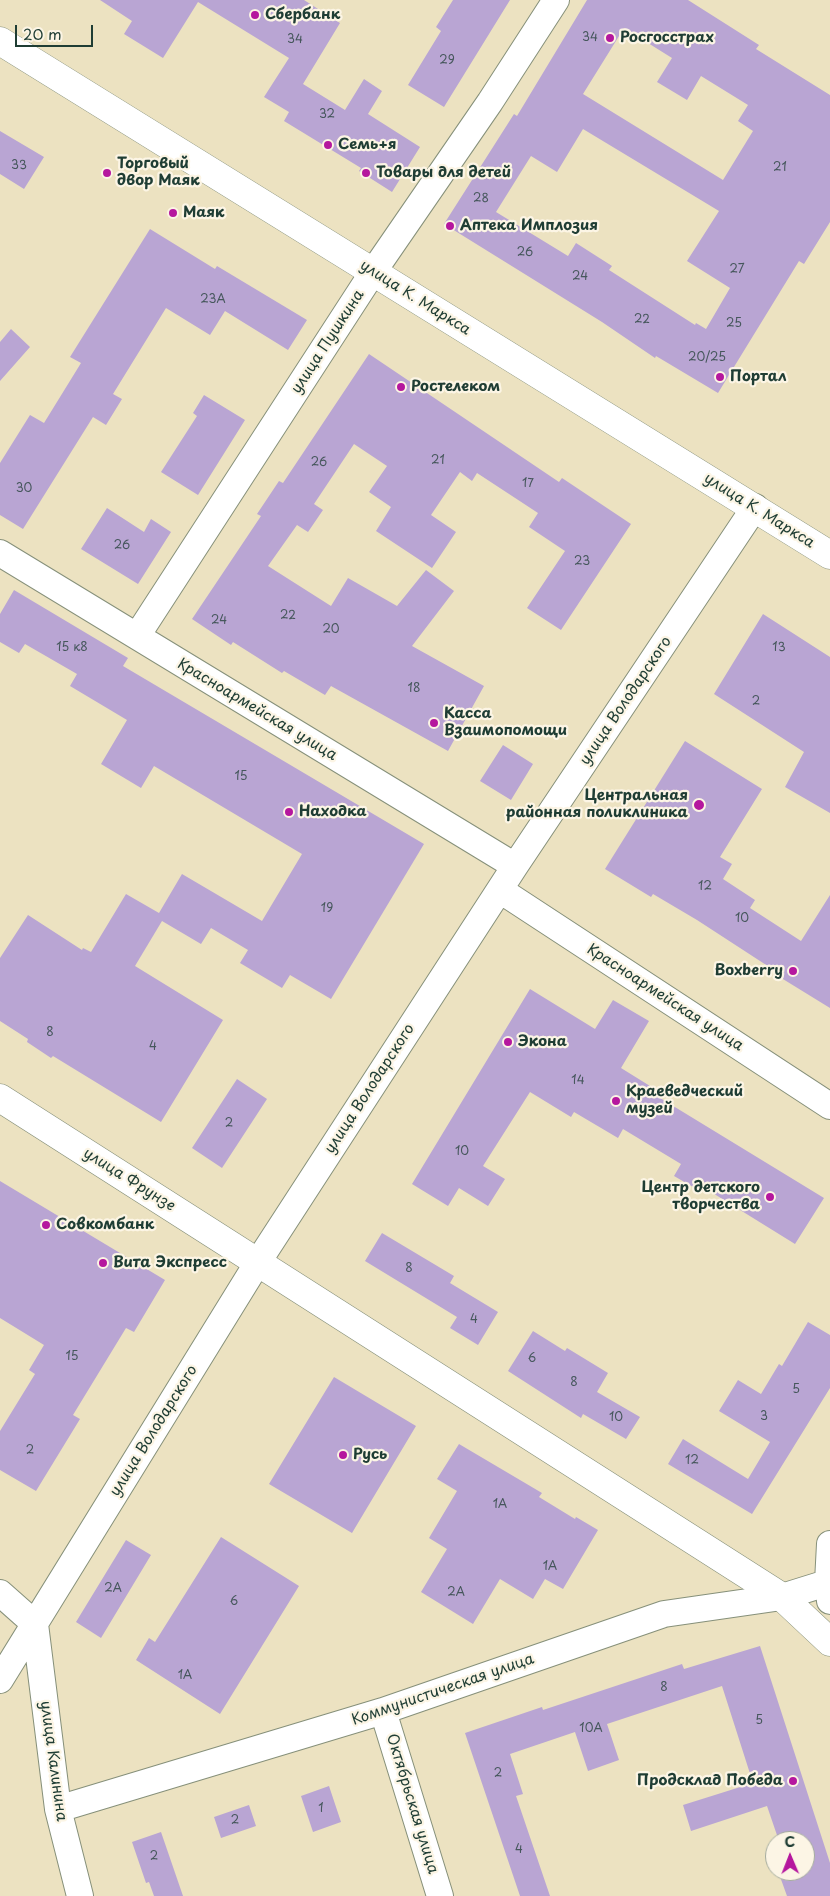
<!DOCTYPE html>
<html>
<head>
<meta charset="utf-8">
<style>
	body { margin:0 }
	#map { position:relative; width:830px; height:1896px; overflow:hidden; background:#ece2c1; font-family:"Playpen Sans",sans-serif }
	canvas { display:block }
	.north { position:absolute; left:765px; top:1831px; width:50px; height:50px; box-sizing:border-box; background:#fcf5e5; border:1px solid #a4ab9e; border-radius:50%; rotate:359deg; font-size:14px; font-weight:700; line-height:20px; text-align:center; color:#1f3d34 }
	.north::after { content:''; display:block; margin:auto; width:18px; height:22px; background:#b5179e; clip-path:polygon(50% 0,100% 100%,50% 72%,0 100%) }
	.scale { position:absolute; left:15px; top:25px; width:78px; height:22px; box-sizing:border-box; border:2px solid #1f3d34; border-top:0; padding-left:6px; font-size:15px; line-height:18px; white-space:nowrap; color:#1f3d34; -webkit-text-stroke:4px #fcf5e5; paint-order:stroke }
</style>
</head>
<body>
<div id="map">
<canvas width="830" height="1896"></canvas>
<div class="north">С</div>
<div class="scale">20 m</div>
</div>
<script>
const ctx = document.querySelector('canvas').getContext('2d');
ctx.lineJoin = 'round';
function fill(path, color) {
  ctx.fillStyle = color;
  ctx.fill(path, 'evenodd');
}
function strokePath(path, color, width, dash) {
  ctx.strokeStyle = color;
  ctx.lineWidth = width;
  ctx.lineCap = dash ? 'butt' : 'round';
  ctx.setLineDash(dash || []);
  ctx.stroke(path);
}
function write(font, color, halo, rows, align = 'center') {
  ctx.font = font + ' "Playpen Sans",sans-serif';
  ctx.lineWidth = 4.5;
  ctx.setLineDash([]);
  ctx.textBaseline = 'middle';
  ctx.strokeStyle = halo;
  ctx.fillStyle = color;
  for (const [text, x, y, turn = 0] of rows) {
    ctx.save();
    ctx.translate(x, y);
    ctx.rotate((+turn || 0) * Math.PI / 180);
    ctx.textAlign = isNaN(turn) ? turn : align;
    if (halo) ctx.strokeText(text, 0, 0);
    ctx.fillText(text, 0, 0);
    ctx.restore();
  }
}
fill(new Path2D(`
	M 100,0 L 304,0 L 340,23 L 303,84 L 345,110 L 364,79 L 382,91 L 368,114 L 420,147 L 392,192 L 359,171 L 361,168 L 284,121 L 289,112 L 264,97 L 289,58 L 198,2 L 163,58 L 124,34 L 132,21 Z
	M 453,0 L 510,0 L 444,107 L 408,85 L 441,31 L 436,27 Z
	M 587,0 L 688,0 L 759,45 L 756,49 L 830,95 L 830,222 L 804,264 L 799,261 L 718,393 L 656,356 L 655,358 L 602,322 L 444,224 L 514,114 L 517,116 ZM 624,28 L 672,58 L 657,82 L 687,100 L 701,76 L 748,105 L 738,121 L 753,131 L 723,180 L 583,94 ZM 583,129 L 719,211 L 687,261 L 730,288 L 706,329 L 696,323 L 695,325 L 609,270 L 612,266 L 576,243 L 568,256 L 496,212 L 531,156 L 557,172 Z
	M 0,131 L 44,157 L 24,189 L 0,174 Z
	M 150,229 L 215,269 L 217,266 L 307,320 L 288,350 L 225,311 L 210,335 L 166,308 L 113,394 L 122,399 L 106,425 L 93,417 L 23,529 L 0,515 L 0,463 L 30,415 L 44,423 L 81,363 L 70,357 Z
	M 11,329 L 30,347 L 0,381 L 0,342 Z
	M 369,354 L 559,482 L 562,478 L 631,524 L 561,630 L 527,608 L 565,551 L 529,527 L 538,513 L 477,473 L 472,481 L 460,472 L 431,515 L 456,532 L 432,568 L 376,531 L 391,507 L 369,492 L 387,466 L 354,444 L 314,504 L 323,510 L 308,532 L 297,525 L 268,566 L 331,606 L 348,578 L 397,606 L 426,570 L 454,591 L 412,646 L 484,686 L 448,751 L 331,686 L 325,695 L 284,671 L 282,673 L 233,642 L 231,645 L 192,619 L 261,516 L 257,514 L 279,481 L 283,483 Z
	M 204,395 L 245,420 L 198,495 L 161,472 L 197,416 L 193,413 Z
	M 107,508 L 144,532 L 151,519 L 171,532 L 138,584 L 81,549 Z
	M 14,590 L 128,658 L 123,666 L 424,844 L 331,999 L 290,975 L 282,988 L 240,963 L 248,950 L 211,928 L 201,944 L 162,921 L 135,966 L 223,1020 L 161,1122 L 53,1056 L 51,1058 L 27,1042 L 28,1039 L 0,1021 L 0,958 L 28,915 L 82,950 L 83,948 L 91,952 L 126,894 L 159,913 L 182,874 L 262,921 L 302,854 L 154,766 L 141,788 L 101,764 L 127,720 L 70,686 L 77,674 L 25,644 L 19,653 L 0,642 L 0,614 Z
	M 763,614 L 830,657 L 830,813 L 785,787 L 804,752 L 714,694 Z
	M 685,741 L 762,789 L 720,857 L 732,864 L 723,879 L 755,900 L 750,908 L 801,941 L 830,895 L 830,1008 L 778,976 L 780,974 L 697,920 L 653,894 L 651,897 L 605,869 Z
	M 503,745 L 533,764 L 511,800 L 480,781 Z
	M 530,989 L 595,1029 L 613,1000 L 649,1021 L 621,1068 L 650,1086 L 647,1090 L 824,1198 L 795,1244 L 703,1187 L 700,1191 L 674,1176 L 681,1164 L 623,1129 L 618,1138 L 574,1112 L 571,1117 L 530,1092 L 483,1166 L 505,1179 L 488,1206 L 459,1188 L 448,1206 L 412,1184 Z
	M 237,1079 L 267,1099 L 222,1168 L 192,1148 Z
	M 0,1181 L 165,1280 L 134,1332 L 126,1328 L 73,1415 L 80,1419 L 36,1491 L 0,1470 L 0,1431 L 35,1374 L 29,1370 L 44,1345 L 0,1318 Z
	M 382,1233 L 454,1276 L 450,1283 L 498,1312 L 478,1345 L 450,1328 L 457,1317 L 365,1261 Z
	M 808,1322 L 830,1335 L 830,1388 L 752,1514 L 668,1464 L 683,1439 L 748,1479 L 770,1442 L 719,1411 L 738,1380 L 761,1394 L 779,1364 L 782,1366 Z
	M 533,1331 L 565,1351 L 567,1348 L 608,1373 L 597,1392 L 640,1417 L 626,1439 L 583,1414 L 581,1418 L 508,1371 Z
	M 334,1377 L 416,1426 L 352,1533 L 269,1484 Z
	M 459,1444 L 542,1493 L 539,1497 L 575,1519 L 576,1517 L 598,1530 L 563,1589 L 545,1579 L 533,1599 L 500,1579 L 473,1624 L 421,1592 L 447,1549 L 429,1538 L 457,1491 L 437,1479 Z
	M 221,1537 L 299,1586 L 220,1714 L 136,1660 L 149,1638 L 155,1642 Z
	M 126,1540 L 151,1555 L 101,1638 L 76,1622 Z
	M 760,1646 L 830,1863 L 830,1896 L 787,1896 L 778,1871 L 805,1871 L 805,1841 L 779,1841 L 767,1806 L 691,1831 L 683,1805 L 753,1783 L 722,1686 L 607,1724 L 619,1760 L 588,1771 L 575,1732 L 510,1754 L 523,1794 L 516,1796 L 550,1896 L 520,1896 L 465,1733 L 542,1707 L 543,1710 L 682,1664 L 684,1669 Z
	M 329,1786 L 341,1822 L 313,1832 L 301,1796 Z
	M 249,1805 L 256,1826 L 221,1838 L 214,1817 Z
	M 161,1832 L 183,1896 L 154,1896 L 149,1882 L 146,1883 L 132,1842 Z`), '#b9a5d3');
const minor = new Path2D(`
	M 0,553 L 515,866
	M 137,636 L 373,272 L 490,102 L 556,0
	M 500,890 L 830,1106
	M 830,1544 L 828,1582 L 830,1601
	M 0,1593 L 35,1624 L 58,1809 L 80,1896
	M 0,1680 L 258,1262 L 515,866 L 755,507
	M 383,1711 L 440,1896
	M 58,1809 L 383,1711 L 664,1614 L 782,1597 L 830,1582`);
const tertiary = new Path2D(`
	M 0,1098 L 782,1597 L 830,1642`);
const secondary = new Path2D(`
	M 0,41 L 830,555`);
strokePath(minor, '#86907a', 28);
strokePath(tertiary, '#86907a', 29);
strokePath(secondary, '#86907a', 29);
strokePath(minor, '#fff', 26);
strokePath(tertiary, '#fff', 28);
strokePath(secondary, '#fff', 28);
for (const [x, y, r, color] of [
	[255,15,5,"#b5179e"],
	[610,38,5,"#b5179e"],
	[328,145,5,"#b5179e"],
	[107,173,5,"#b5179e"],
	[366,173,5,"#b5179e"],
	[173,213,5,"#b5179e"],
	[450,226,5,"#b5179e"],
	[720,377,5,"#b5179e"],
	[401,387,5,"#b5179e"],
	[434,723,5,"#b5179e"],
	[699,805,6,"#b5179e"],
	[289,812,5,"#b5179e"],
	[793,971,5,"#b5179e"],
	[508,1042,5,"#b5179e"],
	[616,1101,5,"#b5179e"],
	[770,1197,5,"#b5179e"],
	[46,1225,5,"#b5179e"],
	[103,1263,5,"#b5179e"],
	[343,1455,5,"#b5179e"],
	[793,1781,5,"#b5179e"]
]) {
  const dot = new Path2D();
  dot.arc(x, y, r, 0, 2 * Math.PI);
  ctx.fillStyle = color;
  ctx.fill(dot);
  strokePath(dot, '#fcf5e5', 2);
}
write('12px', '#46575c', null, [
	["34",590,38],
	["34",295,40],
	["29",447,61],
	["32",327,115],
	["33",19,166],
	["21",780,168],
	["28",481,199],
	["26",525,253],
	["27",737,270],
	["24",580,277],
	["23А",213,300],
	["22",642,320],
	["25",734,324],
	["20/25",707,358],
	["21",438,461],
	["26",319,463],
	["17",528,484],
	["30",24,489],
	["26",122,546],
	["23",582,562],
	["22",288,616],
	["24",219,621],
	["20",331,630],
	["15 к8",72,648],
	["13",779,648],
	["18",414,689],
	["2",756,702],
	["15",241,777],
	["12",705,887],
	["19",327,909],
	["10",742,919],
	["8",50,1033],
	["4",153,1047],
	["14",578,1081],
	["2",229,1124],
	["10",462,1152],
	["8",409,1269],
	["4",474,1320],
	["15",72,1357],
	["6",532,1359],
	["8",574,1383],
	["5",796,1390],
	["3",764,1417],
	["10",616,1418],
	["2",30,1451],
	["12",692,1461],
	["1А",500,1505],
	["1А",550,1567],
	["2А",113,1589],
	["2А",456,1593],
	["6",234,1602],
	["1А",185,1676],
	["8",664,1688],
	["5",759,1721],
	["10А",591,1729],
	["2",498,1774],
	["1",321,1809],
	["2",235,1821],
	["4",519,1850],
	["2",154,1857]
]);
write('bold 15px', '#1f3d34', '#fcf5e5', [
	["Сбербанк",265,15],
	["Росгосстрах",620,38],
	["Семь+я",338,145],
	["Торговый",117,164],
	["двор Маяк",117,181],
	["Товары для детей",376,173],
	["Маяк",183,213],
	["Аптека Имплозия",460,226],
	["Портал",730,377],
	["Ростелеком",411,387],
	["Касса",444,714],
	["Взаимопомощи",444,731],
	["Центральная",688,796,"right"],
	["районная поликлиника",688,813,"right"],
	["Находка",299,812],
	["Boxberry",783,971,"right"],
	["Экона",518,1042],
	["Краеведческий",626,1092],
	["музей",626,1109],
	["Центр детского",760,1188,"right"],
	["творчества",760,1205,"right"],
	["Совкомбанк",56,1225],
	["Вита Экспресс",113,1263],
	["Русь",353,1455],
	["Продсклад Победа",783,1781,"right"]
], 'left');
write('15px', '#1f3d34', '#fcf5e5', [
	["улица К. Маркса",415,298,32],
	["улица Пушкина",328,342,-57],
	["улица К. Маркса",759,511,32],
	["улица Володарского",626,701,-56],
	["Красноармейская улица",257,710,31],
	["Красноармейская улица",665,998,33],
	["улица Володарского",370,1089,-57],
	["улица Фрунзе",129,1180,32],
	["улица Володарского",154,1431,-58],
	["Коммунистическая улица",443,1690,-19],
	["улица Калинина",53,1761,82],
	["Октябрьская улица",412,1804,73]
]);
</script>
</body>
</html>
